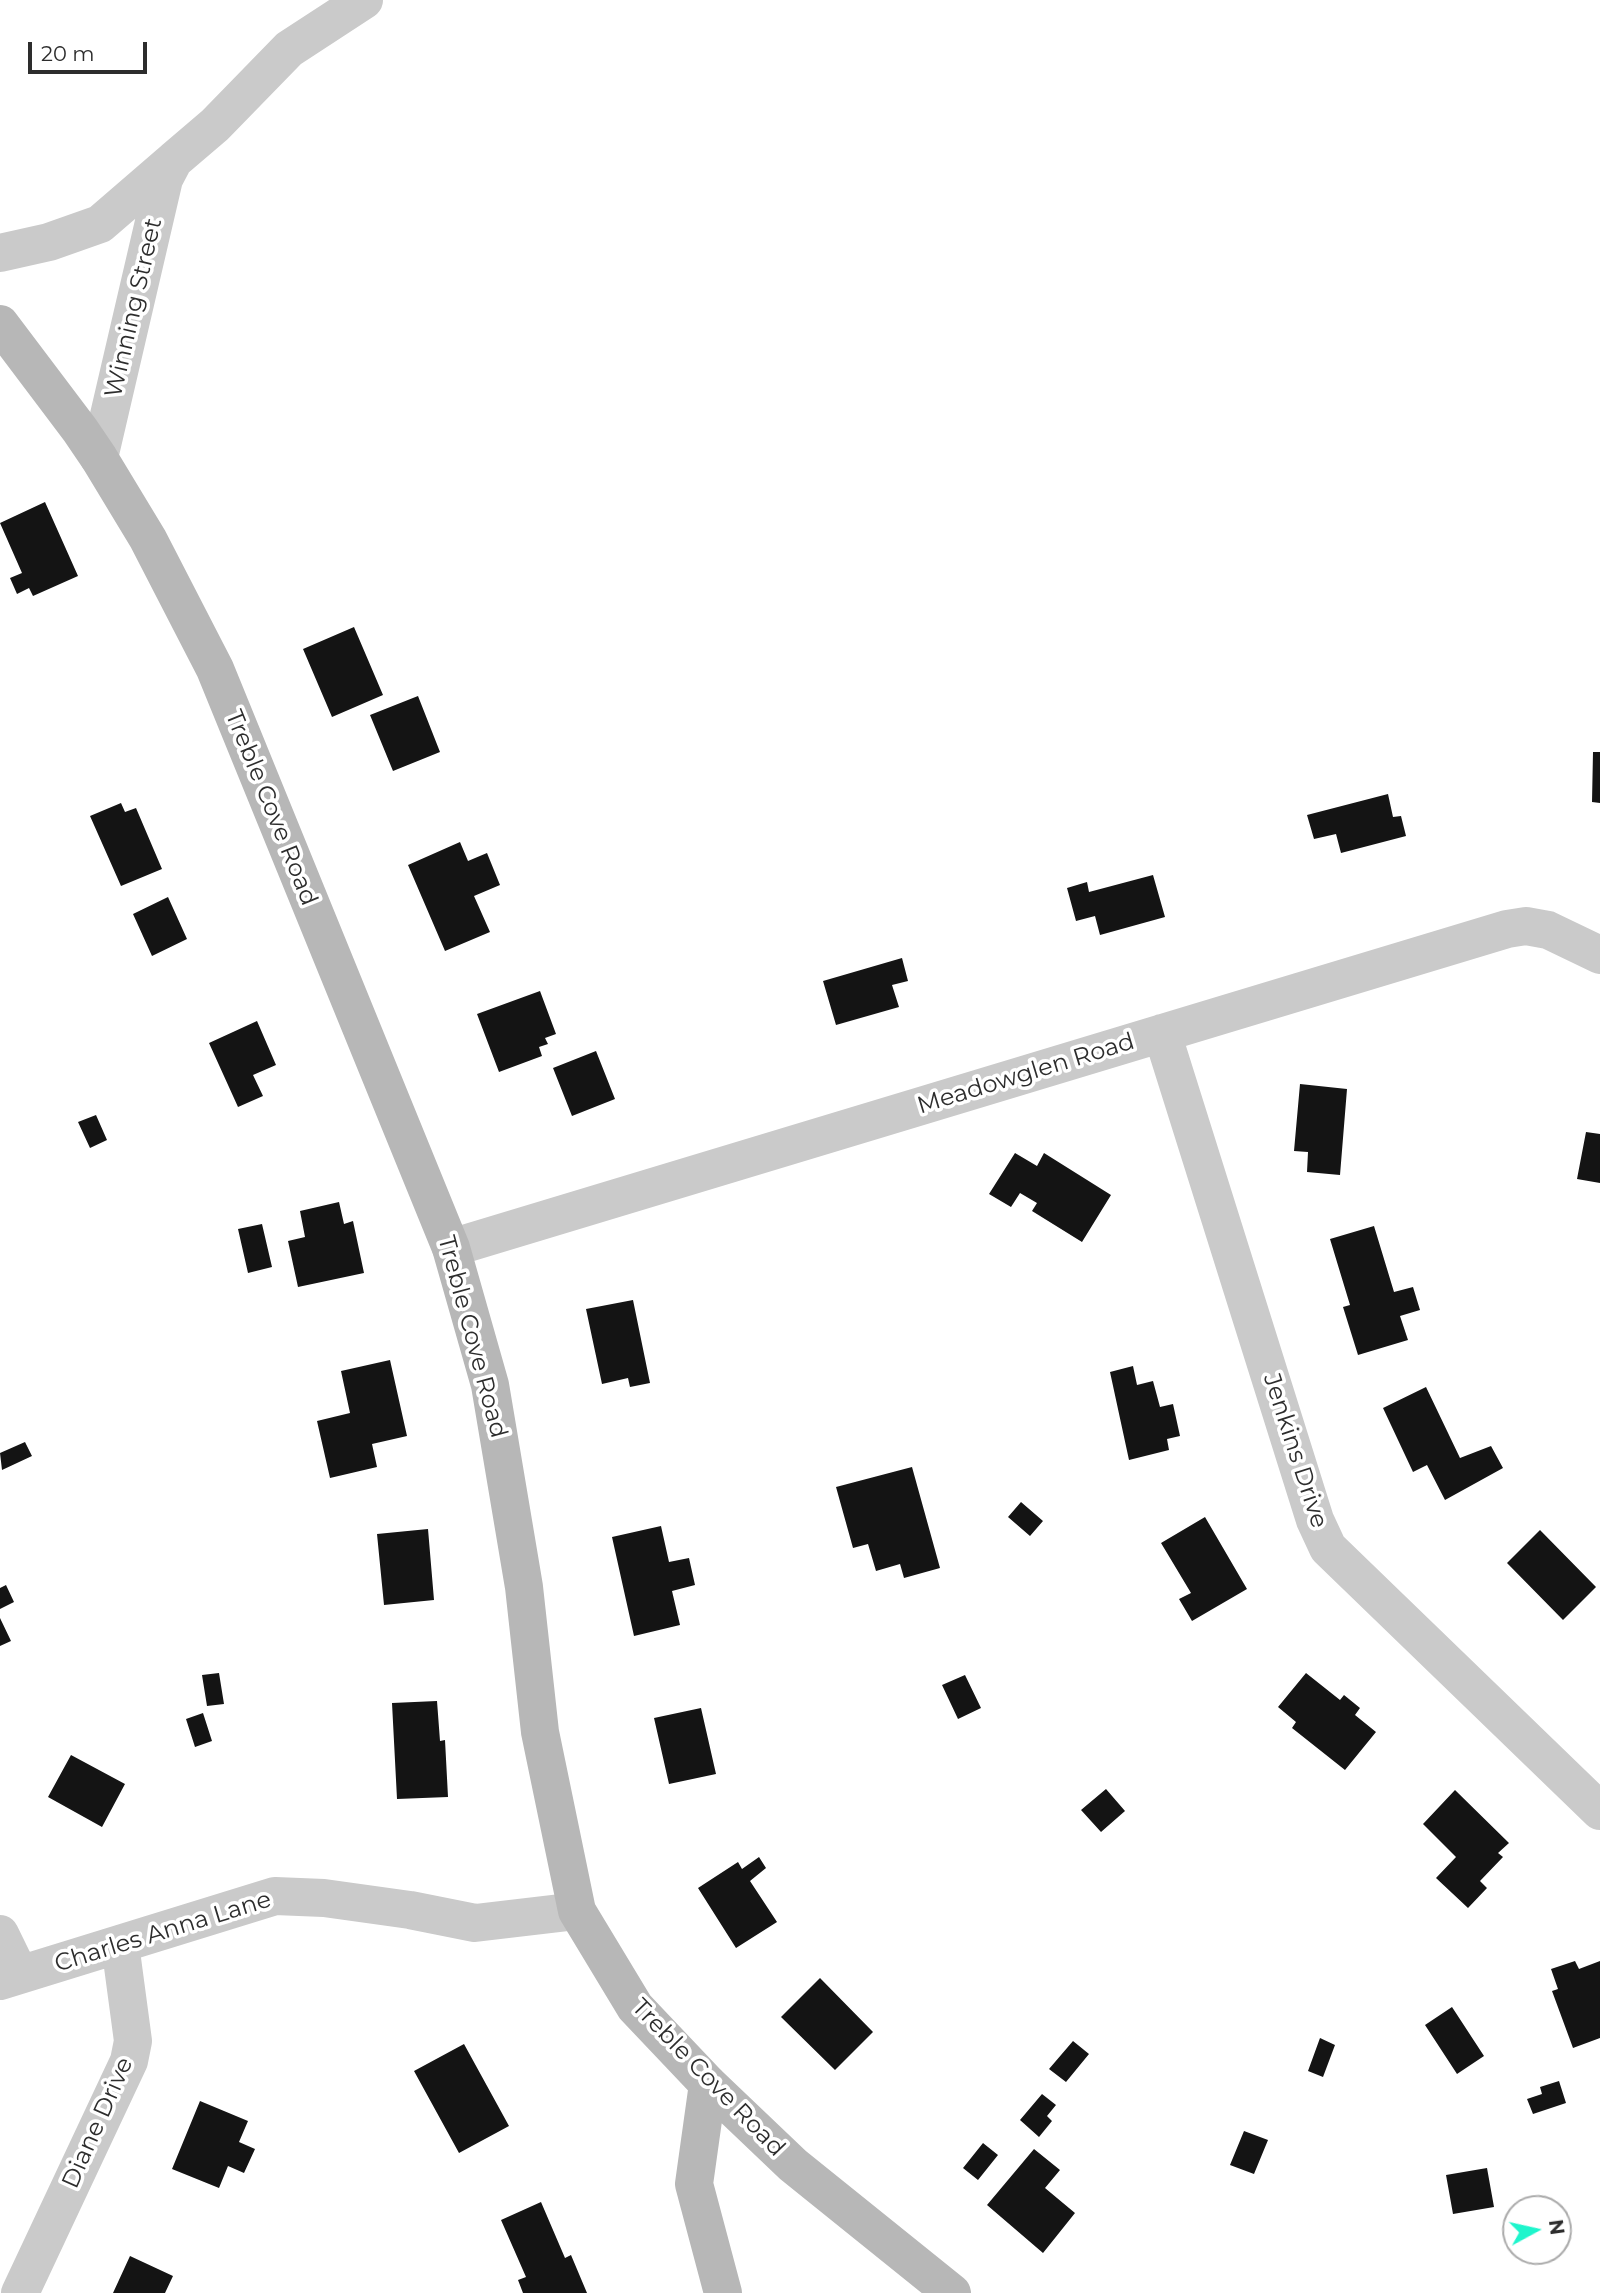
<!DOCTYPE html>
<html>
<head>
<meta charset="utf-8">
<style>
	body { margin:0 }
	#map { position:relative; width:1600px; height:2293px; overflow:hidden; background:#fff; font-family:Montserrat,sans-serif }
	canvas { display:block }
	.north { position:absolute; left:1502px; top:2195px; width:70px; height:70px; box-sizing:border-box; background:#fff; border:2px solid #ababab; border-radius:50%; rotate:82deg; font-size:19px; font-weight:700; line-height:28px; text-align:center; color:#2d2d2d }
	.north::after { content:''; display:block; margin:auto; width:24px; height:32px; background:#1ef5cc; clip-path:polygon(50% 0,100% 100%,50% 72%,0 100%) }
	.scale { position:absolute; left:28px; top:42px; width:119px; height:32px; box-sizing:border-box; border:4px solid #2d2d2d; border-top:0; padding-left:9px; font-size:21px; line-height:24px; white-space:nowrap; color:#2d2d2d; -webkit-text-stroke:5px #fff; paint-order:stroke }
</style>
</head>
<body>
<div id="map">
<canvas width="1600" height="2293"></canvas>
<div class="north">N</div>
<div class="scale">20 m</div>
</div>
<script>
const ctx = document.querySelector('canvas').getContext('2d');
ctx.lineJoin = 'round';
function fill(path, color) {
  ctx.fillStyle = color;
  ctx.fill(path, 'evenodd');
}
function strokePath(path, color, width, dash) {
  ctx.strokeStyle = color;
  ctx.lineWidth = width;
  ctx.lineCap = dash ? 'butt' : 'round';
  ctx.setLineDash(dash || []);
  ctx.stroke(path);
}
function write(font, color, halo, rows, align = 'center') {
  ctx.font = font + ' Montserrat,sans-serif';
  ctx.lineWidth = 7;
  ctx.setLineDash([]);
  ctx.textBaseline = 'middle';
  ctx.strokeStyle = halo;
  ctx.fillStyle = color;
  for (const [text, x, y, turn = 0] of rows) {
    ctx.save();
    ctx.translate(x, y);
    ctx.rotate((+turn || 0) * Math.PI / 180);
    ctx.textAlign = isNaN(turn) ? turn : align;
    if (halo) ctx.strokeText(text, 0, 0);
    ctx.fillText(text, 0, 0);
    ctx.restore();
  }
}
fill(new Path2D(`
	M 45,502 L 78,576 L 33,596 L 29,588 L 17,594 L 10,578 L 22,573 L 0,523 Z
	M 354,627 L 383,695 L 332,717 L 303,649 Z
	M 418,696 L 440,752 L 393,771 L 370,715 Z
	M 1593,752 L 1600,752 L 1600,803 L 1592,802 Z
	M 1388,794 L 1393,817 L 1401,816 L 1406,836 L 1341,853 L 1336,834 L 1314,839 L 1307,815 Z
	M 121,803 L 125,812 L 136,808 L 162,869 L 121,886 L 90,816 Z
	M 460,842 L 468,861 L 487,853 L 500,885 L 474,896 L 490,932 L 445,951 L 408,865 Z
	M 1153,875 L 1165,917 L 1100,935 L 1095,916 L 1076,921 L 1067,888 L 1087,882 L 1089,892 Z
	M 168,897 L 187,939 L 152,956 L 133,914 Z
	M 902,958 L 908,981 L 892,985 L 899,1007 L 836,1025 L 823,981 Z
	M 540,991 L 556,1034 L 545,1038 L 548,1044 L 539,1047 L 542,1056 L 499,1072 L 477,1014 Z
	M 257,1021 L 276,1065 L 253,1075 L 263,1096 L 238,1107 L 209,1043 Z
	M 596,1051 L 615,1099 L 572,1116 L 553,1068 Z
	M 1300,1084 L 1347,1089 L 1340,1175 L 1307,1172 L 1308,1152 L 1294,1151 Z
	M 96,1115 L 107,1140 L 90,1148 L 78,1122 Z
	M 1586,1132 L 1600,1134 L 1600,1183 L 1577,1179 Z
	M 1015,1153 L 1037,1166 L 1044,1153 L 1111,1195 L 1082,1242 L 1032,1211 L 1037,1203 L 1020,1193 L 1011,1207 L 989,1194 Z
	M 339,1202 L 344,1224 L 353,1221 L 364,1273 L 298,1287 L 288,1241 L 305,1237 L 300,1211 Z
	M 262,1224 L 272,1267 L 248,1273 L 238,1229 Z
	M 1374,1226 L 1394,1292 L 1413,1287 L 1420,1310 L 1400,1316 L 1408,1340 L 1358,1355 L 1343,1307 L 1350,1305 L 1330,1239 Z
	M 633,1300 L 650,1383 L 630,1387 L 628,1378 L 602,1384 L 586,1309 Z
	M 390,1360 L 407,1436 L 372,1444 L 377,1467 L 330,1478 L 317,1421 L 350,1413 L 341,1371 Z
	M 1133,1366 L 1137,1385 L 1153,1381 L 1160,1407 L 1173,1404 L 1180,1436 L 1167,1439 L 1169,1450 L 1129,1460 L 1110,1372 Z
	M 1426,1387 L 1460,1458 L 1491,1446 L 1503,1468 L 1445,1500 L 1427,1465 L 1413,1472 L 1383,1408 Z
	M 25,1442 L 32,1456 L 2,1470 L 0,1453 Z
	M 912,1467 L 940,1568 L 904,1578 L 900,1564 L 876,1571 L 868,1544 L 853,1548 L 836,1487 Z
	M 1021,1502 L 1043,1521 L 1030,1536 L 1008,1517 Z
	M 1205,1517 L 1247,1589 L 1192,1621 L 1179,1599 L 1191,1593 L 1161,1543 Z
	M 661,1526 L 669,1562 L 689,1558 L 695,1585 L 672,1591 L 680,1625 L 634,1636 L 612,1537 Z
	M 428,1529 L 434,1600 L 384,1605 L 377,1534 Z
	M 1540,1530 L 1596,1587 L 1563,1620 L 1507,1563 Z
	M 6,1585 L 14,1602 L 0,1609 L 0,1588 Z
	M 0,1618 L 11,1641 L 0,1646 Z
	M 219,1673 L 224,1704 L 207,1706 L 202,1675 Z
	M 1306,1673 L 1340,1700 L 1344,1695 L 1360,1708 L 1355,1715 L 1376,1732 L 1345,1770 L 1292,1728 L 1296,1722 L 1278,1707 Z
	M 965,1675 L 981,1708 L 958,1719 L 942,1685 Z
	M 437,1701 L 440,1741 L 445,1740 L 448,1797 L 397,1799 L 392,1703 Z
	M 701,1708 L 716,1774 L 669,1784 L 654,1718 Z
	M 203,1713 L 212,1741 L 195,1747 L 186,1719 Z
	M 71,1755 L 125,1784 L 102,1827 L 48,1797 Z
	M 1106,1789 L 1125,1811 L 1101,1832 L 1081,1810 Z
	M 1455,1790 L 1509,1843 L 1498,1853 L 1503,1857 L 1480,1881 L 1487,1888 L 1468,1908 L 1436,1878 L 1456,1857 L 1423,1824 Z
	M 759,1857 L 766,1868 L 750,1881 L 777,1922 L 736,1948 L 698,1888 L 738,1862 L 742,1869 Z
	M 1575,1961 L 1579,1969 L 1600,1961 L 1600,2038 L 1573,2048 L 1552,1991 L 1558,1989 L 1551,1969 Z
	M 820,1978 L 873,2032 L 835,2070 L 781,2017 Z
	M 1452,2007 L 1484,2056 L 1457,2074 L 1425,2025 Z
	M 1320,2038 L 1335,2045 L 1323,2077 L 1308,2071 Z
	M 1073,2041 L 1089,2054 L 1066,2082 L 1049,2069 Z
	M 464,2044 L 509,2126 L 459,2153 L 414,2071 Z
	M 1559,2081 L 1566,2103 L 1533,2114 L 1527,2099 L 1542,2094 L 1540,2087 Z
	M 1042,2094 L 1056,2105 L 1047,2116 L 1052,2121 L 1039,2137 L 1020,2120 Z
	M 200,2101 L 248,2121 L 239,2142 L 255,2149 L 244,2173 L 228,2166 L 219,2188 L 172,2169 Z
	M 1244,2131 L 1268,2140 L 1254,2174 L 1230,2165 Z
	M 983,2143 L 998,2155 L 978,2180 L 963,2168 Z
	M 1034,2149 L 1060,2170 L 1045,2188 L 1075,2213 L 1043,2253 L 987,2205 Z
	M 1487,2168 L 1494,2207 L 1453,2214 L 1446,2175 Z
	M 541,2202 L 565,2258 L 571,2255 L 587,2293 L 523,2293 L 518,2280 L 526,2277 L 501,2220 Z
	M 130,2256 L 173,2276 L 165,2293 L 113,2293 Z`), '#141414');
strokePath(new Path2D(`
	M 0,253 L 49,242 L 100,224 L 173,161
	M 99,458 L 164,179 L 174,160 L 215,125 L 289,49 L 364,0
	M 1162,1033 L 1315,1520 L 1328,1548 L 1600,1811
	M 451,1248 L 1507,929 L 1526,926 L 1548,930 L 1600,955
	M 0,1934 L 20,1975
	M 0,1981 L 275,1896 L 324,1898 L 410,1910 L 475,1923 L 577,1911
	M 20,2293 L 129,2061 L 133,2041 L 120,1944`), '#cacaca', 38);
strokePath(new Path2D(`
	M 0,324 L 80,430 L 99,458 L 148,539 L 215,669 L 451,1248 L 490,1385 L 524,1587 L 540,1732 L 577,1911 L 635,2007 L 708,2084 L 793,2165 L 952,2293
	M 708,2084 L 694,2184 L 723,2293`), '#b7b7b7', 38);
write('24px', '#2d2d2d', '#fff', [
	["Winning Street",134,308,-77],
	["Treble Cove Road",271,808,68],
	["Meadowglen Road",1026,1074,-17],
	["Treble Cove Road",472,1337,75],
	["Jenkins Drive",1295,1451,72],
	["Charles Anna Lane",163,1932,-17],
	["Treble Cove Road",708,2078,46],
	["Diane Drive",98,2123,-66]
]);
</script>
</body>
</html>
